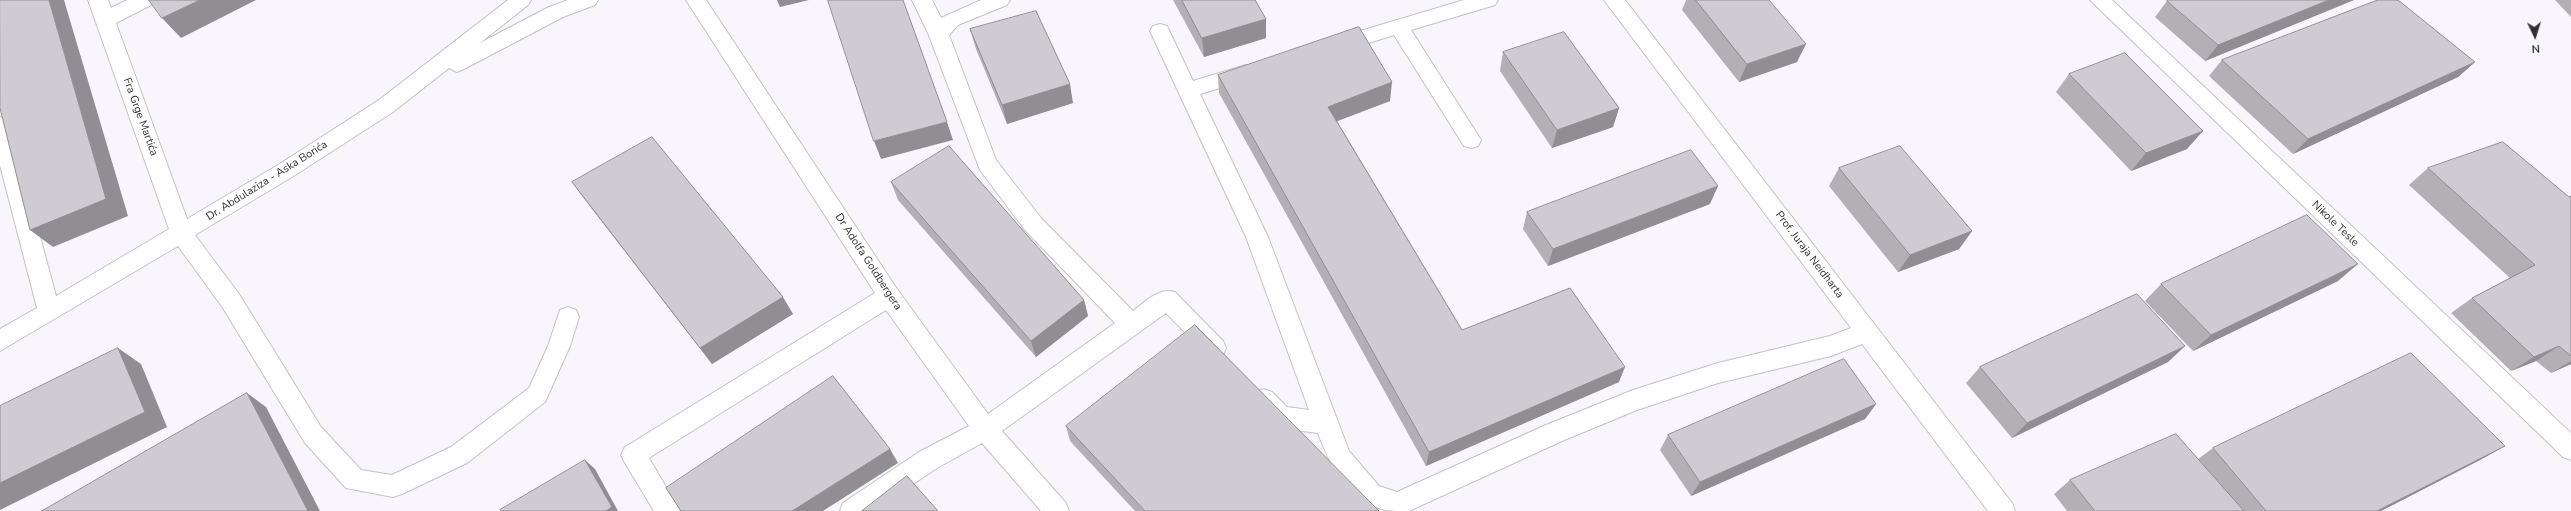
<!DOCTYPE html>
<html>
<head>
<meta charset="utf-8">
<style>
	body { margin:0 }
	#map { position:relative; width:2571px; height:511px; overflow:hidden; background:#f9f5fc; font-family:"Nunito Sans",sans-serif }
	canvas { display:block }
	.north { position:absolute; left:2515px; top:16px; width:40px; height:40px; -webkit-text-stroke:3px #fff; paint-order:stroke; rotate:176deg; font-size:11px; font-weight:700; line-height:16px; text-align:center; color:#302f31 }
	.north::after { content:''; display:block; margin:auto; width:14px; height:18px; background:#302f31; clip-path:polygon(50% 0,100% 100%,50% 72%,0 100%) }
</style>
</head>
<body>
<div id="map">
<canvas width="2571" height="511"></canvas>
<div class="north">N</div>
</div>
<script>
const ctx = document.querySelector('canvas').getContext('2d');
ctx.lineJoin = 'round';
function strokePath(path, color, width, dash) {
  ctx.strokeStyle = color;
  ctx.lineWidth = width;
  ctx.lineCap = dash ? 'butt' : 'round';
  ctx.setLineDash(dash || []);
  ctx.stroke(path);
}
function fill(path, color) {
  ctx.fillStyle = color;
  ctx.fill(path, 'evenodd');
}
function write(font, color, halo, rows, align = 'center') {
  ctx.font = font + ' "Nunito Sans",sans-serif';
  ctx.lineWidth = 3.5;
  ctx.setLineDash([]);
  ctx.textBaseline = 'middle';
  ctx.strokeStyle = halo;
  ctx.fillStyle = color;
  for (const [text, x, y, turn = 0] of rows) {
    ctx.save();
    ctx.translate(x, y);
    ctx.rotate((+turn || 0) * Math.PI / 180);
    ctx.textAlign = isNaN(turn) ? turn : align;
    if (halo) ctx.strokeText(text, 0, 0);
    ctx.fillText(text, 0, 0);
    ctx.restore();
  }
}
const minor = new Path2D(`
	M 88,0 L 108,0 L 111,8 L 127,0 L 154,0 L 151,5 L 116,23 L 187,219 L 278,165 L 379,100 L 508,0 L 531,0 L 528,5 L 480,43 L 549,7 L 568,0 L 598,0 L 595,5 L 563,17 L 464,69 L 457,72 L 449,68 L 393,112 L 292,177 L 195,235 L 239,294 L 321,427 L 361,470 L 392,475 L 451,447 L 529,388 L 548,346 L 560,310 L 568,307 L 576,310 L 579,317 L 570,346 L 545,402 L 467,463 L 402,494 L 393,497 L 346,488 L 305,443 L 223,308 L 178,246 L 0,351 L 0,329 L 37,308 L 0,165 L 0,117 L 7,119 L 10,125 L 56,296 L 169,229 Z
	M 686,0 L 706,0 L 897,289 L 988,414 L 1115,323 L 1025,230 L 980,170 L 928,33 L 912,0 L 932,0 L 941,18 L 981,0 L 1010,0 L 1007,5 L 958,25 L 949,35 L 996,160 L 1041,218 L 1133,311 C 1145,302 1159,287 1175,292 L 1223,341 L 1226,348 L 1223,355 L 1215,358 L 1207,355 L 1166,313 L 1002,431 L 1066,503 L 1069,511 L 1041,511 L 982,443 L 937,468 L 873,511 L 840,511 L 843,503 L 919,452 L 969,426 L 886,310 L 649,458 L 680,511 L 654,511 L 625,463 L 621,455 L 625,447 L 875,293 Z
	M 1464,0 L 1498,0 L 1495,5 L 1411,30 L 1481,140 L 1478,146 L 1471,148 L 1464,146 L 1394,35 L 1337,53 L 1330,50 L 1327,45 L 1330,40 Z
	M 1604,0 L 1625,0 L 2012,503 L 2015,511 L 1988,511 L 1862,344 L 1831,356 L 1718,383 L 1637,410 L 1562,441 L 1409,511 C 1401,511 1392,511 1385,510 C 1348,500 1330,466 1318,433 C 1288,429 1266,429 1252,399 L 1256,392 L 1264,389 L 1272,392 L 1287,407 L 1309,410 L 1246,237 L 1150,31 L 1153,26 L 1160,24 L 1167,26 L 1193,81 L 1246,65 L 1253,68 L 1256,73 L 1253,78 L 1200,94 L 1268,237 L 1349,451 L 1379,486 L 1397,492 L 1546,425 L 1633,390 L 1718,363 L 1830,336 L 1851,328 Z
	M 2090,0 L 2112,0 L 2571,433 L 2571,460 L 2563,457 Z`);
strokePath(minor, '#c4c0c7', 2);
fill(minor, '#fff');
fill(new Path2D(`
	M 1173,0 L 1255,0 L 1266,38 L 1204,57 Z
	M 1686,0 L 1769,0 L 1797,62 L 1739,82 L 1682,10 Z
	M 2354,0 L 2205,61 L 2155,17 L 2167,1 Z
	M 2555,0 L 2571,0 L 2571,17 Z
	M 970,29 L 1073,103 L 1007,124 L 976,49 Z
	M 1503,52 L 1619,108 L 1613,127 L 1552,148 L 1500,71 Z
	M 2222,60 L 2475,62 L 2458,77 L 2293,154 L 2209,76 Z
	M 2069,74 L 2187,149 L 2131,171 L 2056,92 Z
	M 1218,75 L 1390,101 L 1337,121 L 1462,330 L 1619,382 L 1426,466 L 1219,93 Z
	M 1839,168 L 1972,231 L 1959,249 L 1898,272 L 1829,186 Z
	M 2428,168 L 2569,197 L 2571,196 L 2571,364 L 2551,373 L 2536,361 L 2511,371 L 2451,313 L 2472,298 L 2510,278 L 2409,185 Z
	M 572,182 L 793,314 L 712,364 L 585,200 Z
	M 891,182 L 1084,300 L 1088,316 L 1036,357 L 898,200 Z
	M 1710,204 L 1548,266 L 1523,229 L 1527,212 Z
	M 2338,281 L 2193,351 L 2145,301 L 2161,284 Z
	M 2185,346 L 2168,362 L 2012,438 L 1966,383 L 1980,367 Z
	M 1876,404 L 1865,419 L 1691,496 L 1660,450 L 1668,435 Z
	M 1066,426 L 1379,511 L 1135,511 L 1070,441 Z
	M 2505,446 L 2480,460 L 2381,511 L 2067,511 L 2054,494 L 2070,480 L 2198,459 L 2213,448 Z`), '#b2afb5');
fill(new Path2D(`
	M 49,0 L 64,0 L 128,216 L 53,247 L 30,230 Z
	M 200,0 L 256,0 L 181,38 L 162,18 Z
	M 777,0 L 809,0 L 780,7 Z
	M 2329,0 L 2354,0 L 2205,61 L 2218,45 Z
	M 1266,19 L 1266,38 L 1204,57 L 1202,38 Z
	M 1806,44 L 1797,62 L 1739,82 L 1747,64 Z
	M 2475,62 L 2458,77 L 2293,154 L 2308,139 Z
	M 1392,82 L 1390,101 L 1327,125 L 1328,107 Z
	M 1070,84 L 1073,103 L 1007,124 L 1002,105 Z
	M 1619,108 L 1613,127 L 1552,148 L 1557,130 Z
	M 947,122 L 953,140 L 881,159 L 874,141 Z
	M 2203,131 L 2187,149 L 2131,171 L 2146,153 Z
	M 1718,186 L 1710,204 L 1548,266 L 1553,249 Z
	M 1972,231 L 1959,249 L 1898,272 L 1910,255 Z
	M 2358,264 L 2338,281 L 2193,351 L 2211,335 Z
	M 783,297 L 793,314 L 712,364 L 700,348 Z
	M 1084,300 L 1088,316 L 1036,357 L 1031,341 Z
	M 2185,346 L 2168,362 L 2012,438 L 2027,423 Z
	M 2559,346 L 2536,361 L 2511,371 L 2534,357 Z
	M 118,348 L 141,364 L 167,427 L 0,510 L 0,483 Z
	M 2571,361 L 2571,364 L 2551,373 Z
	M 1625,367 L 1619,382 L 1426,466 L 1429,452 Z
	M 247,393 L 266,407 L 320,511 L 308,511 Z
	M 1876,404 L 1865,419 L 1691,496 L 1700,482 Z
	M 2505,446 L 2480,460 L 2381,511 L 2377,511 Z
	M 890,449 L 898,463 L 823,511 L 792,511 Z
	M 585,460 L 595,469 L 618,511 L 606,511 Z`), '#918e93');
const building = new Path2D(`
	M 0,0 L 49,0 L 106,199 L 30,230 L 0,108 Z
	M 149,0 L 200,0 L 162,18 Z
	M 828,0 L 903,0 L 947,122 L 874,141 Z
	M 1182,0 L 1255,0 L 1266,19 L 1202,38 Z
	M 1696,0 L 1769,0 L 1806,44 L 1747,64 Z
	M 2169,0 L 2329,0 L 2218,45 L 2167,1 Z
	M 2378,0 L 2398,0 L 2475,62 L 2308,139 L 2222,60 Z
	M 1036,11 L 1070,84 L 1002,105 L 970,29 Z
	M 1359,27 L 1392,82 L 1328,107 L 1462,330 L 1570,288 L 1625,367 L 1429,452 L 1218,75 Z
	M 1564,32 L 1619,108 L 1557,130 L 1503,52 Z
	M 2125,53 L 2203,131 L 2146,153 L 2069,74 Z
	M 652,137 L 783,297 L 700,348 L 572,182 Z
	M 2503,142 L 2569,197 L 2571,196 L 2571,356 L 2559,346 L 2534,357 L 2472,298 L 2535,265 L 2428,168 Z
	M 949,146 L 1084,300 L 1031,341 L 891,182 Z
	M 1900,146 L 1972,231 L 1910,255 L 1839,168 Z
	M 1691,150 L 1718,186 L 1553,249 L 1527,212 Z
	M 2307,215 L 2358,264 L 2211,335 L 2161,284 Z
	M 2137,294 L 2185,346 L 2027,423 L 1980,367 Z
	M 1195,325 L 1379,511 L 1145,511 L 1066,426 Z
	M 118,348 L 145,412 L 0,483 L 0,406 Z
	M 2411,353 L 2505,446 L 2377,511 L 2266,511 L 2213,448 Z
	M 1844,359 L 1876,404 L 1700,482 L 1668,435 Z
	M 833,376 L 890,449 L 792,511 L 681,511 L 666,488 Z
	M 247,393 L 308,511 L 42,511 Z
	M 2176,434 L 2244,511 L 2095,511 L 2070,480 Z
	M 585,460 L 612,507 L 606,511 L 501,511 L 500,510 Z
	M 907,476 L 938,511 L 862,511 Z`);
fill(building, '#cfcbd2');
strokePath(building, '#918e93', 1);
write('11px', '#302f31', '#fff', [
	["Fra Grge Martića",140,117,70],
	["Dr. Abdulaziza - Aska Borića",267,181,-32],
	["Nikole Tesle",2335,224,44],
	["Prof. Juraja Neidharta",1809,255,53],
	["Dr Adolfa Goldbergera",868,262,57]
]);
</script>
</body>
</html>
